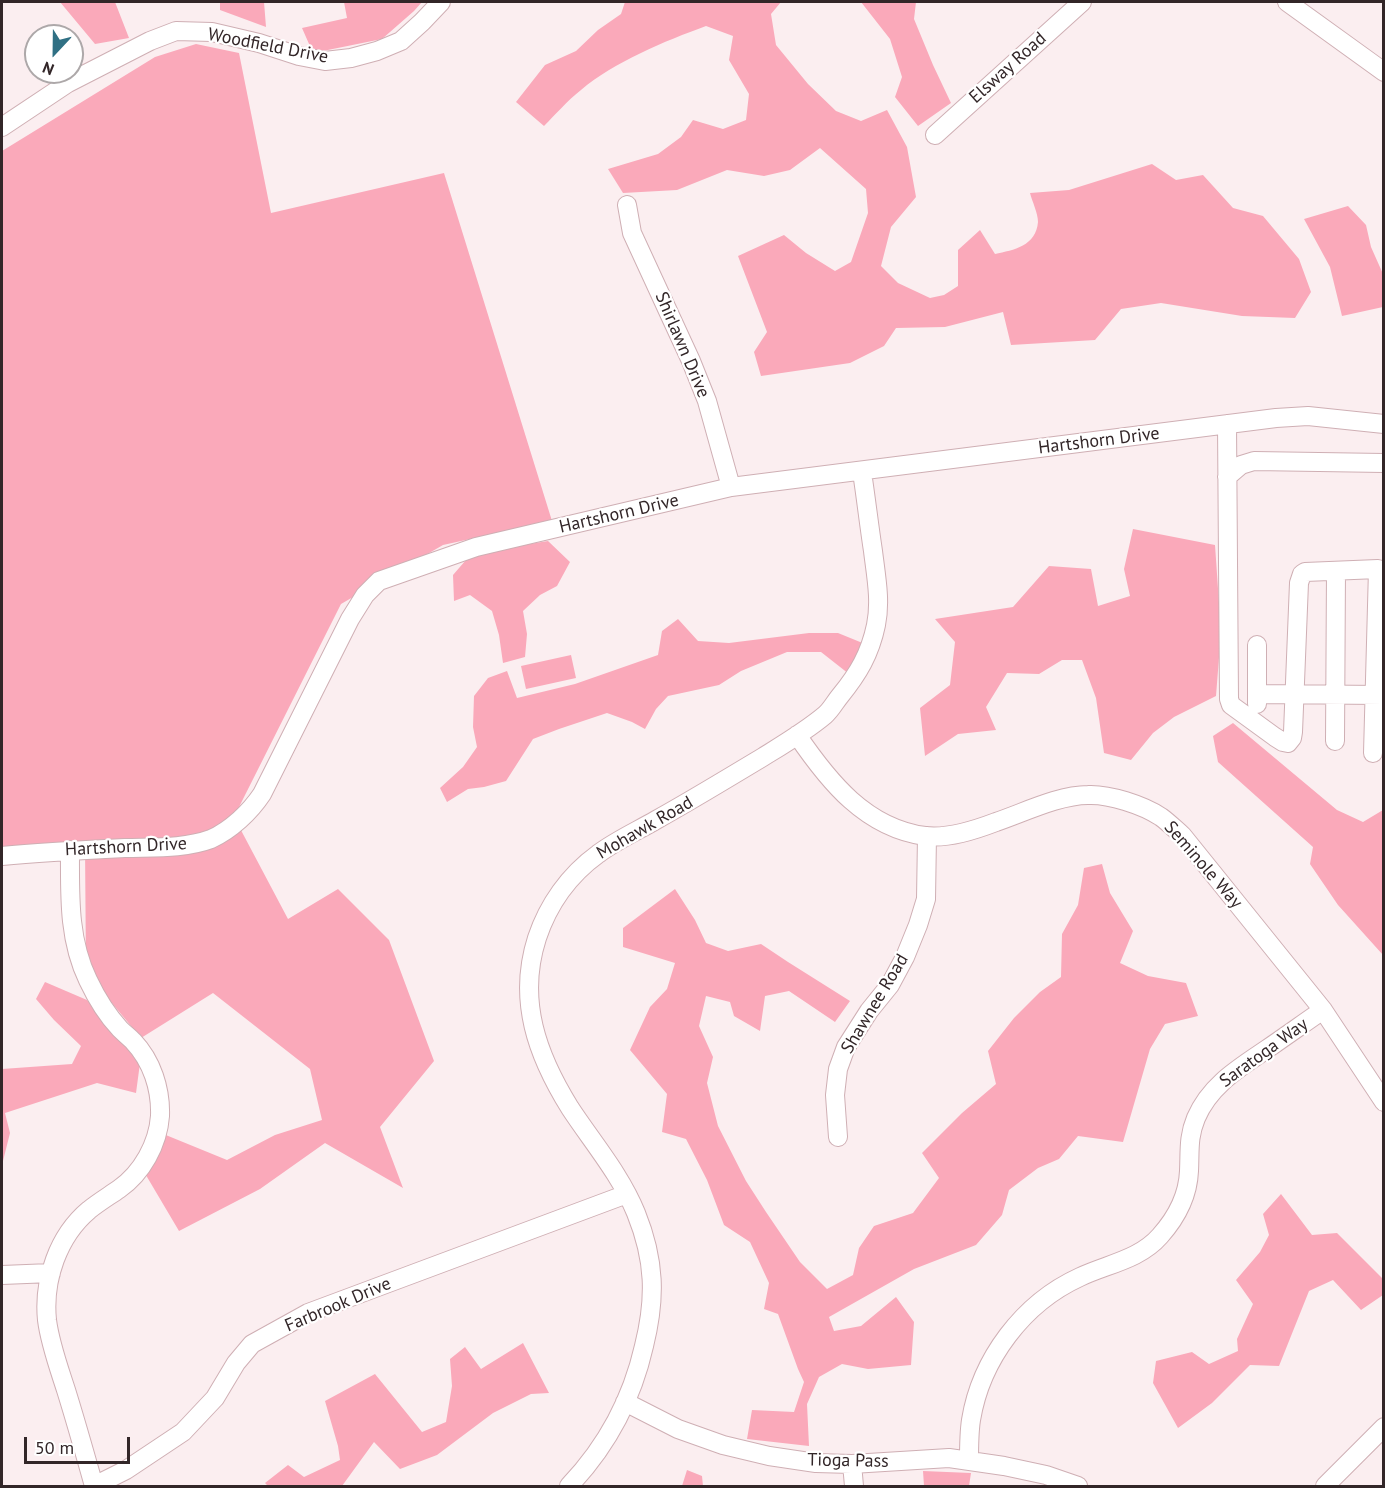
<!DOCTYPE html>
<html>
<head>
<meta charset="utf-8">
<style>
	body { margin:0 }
	#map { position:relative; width:1385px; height:1488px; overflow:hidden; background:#fbeef0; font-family:"PT Sans",sans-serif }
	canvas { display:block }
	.frame { position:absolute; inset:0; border:3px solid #322628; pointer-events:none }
	.north { position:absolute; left:24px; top:24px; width:60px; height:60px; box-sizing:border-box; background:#fff; border:2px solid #ada8a9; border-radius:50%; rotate:202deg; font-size:16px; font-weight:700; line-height:24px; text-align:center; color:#322628 }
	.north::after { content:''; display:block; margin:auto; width:21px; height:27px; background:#307084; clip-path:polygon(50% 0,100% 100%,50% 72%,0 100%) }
	.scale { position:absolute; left:24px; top:1437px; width:106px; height:27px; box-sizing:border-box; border:3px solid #322628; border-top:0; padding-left:8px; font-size:18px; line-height:21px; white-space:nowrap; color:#322628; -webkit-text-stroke:4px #fff; paint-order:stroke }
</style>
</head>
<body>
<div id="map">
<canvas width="1385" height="1488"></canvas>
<div class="frame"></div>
<div class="north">N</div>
<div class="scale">50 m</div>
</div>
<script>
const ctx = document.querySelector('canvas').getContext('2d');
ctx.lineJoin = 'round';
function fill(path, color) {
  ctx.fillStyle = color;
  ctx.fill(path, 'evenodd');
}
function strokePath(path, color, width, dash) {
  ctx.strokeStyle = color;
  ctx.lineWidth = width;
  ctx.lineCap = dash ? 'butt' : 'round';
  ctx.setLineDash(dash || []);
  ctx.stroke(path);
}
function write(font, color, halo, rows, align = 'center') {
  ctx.font = font + ' "PT Sans",sans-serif';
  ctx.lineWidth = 4.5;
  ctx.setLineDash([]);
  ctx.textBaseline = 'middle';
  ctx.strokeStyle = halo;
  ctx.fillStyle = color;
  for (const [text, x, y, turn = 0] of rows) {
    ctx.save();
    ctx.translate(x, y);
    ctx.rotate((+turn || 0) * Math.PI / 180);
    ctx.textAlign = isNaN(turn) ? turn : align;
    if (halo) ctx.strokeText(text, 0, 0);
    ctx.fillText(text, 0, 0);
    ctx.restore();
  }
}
fill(new Path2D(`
	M 60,2 L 115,2 L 129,38 L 95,44 Z
	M 220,2 L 264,2 L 266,27 L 220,10 Z
	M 344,2 L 422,2 L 414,11 L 382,39 L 313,53 L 302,28 L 347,18 Z
	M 625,2 L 781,2 L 771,14 L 776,45 L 808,84 L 836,111 L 861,121 L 887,110 L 907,147 L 916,197 L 891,227 L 881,266 L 898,283 L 930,298 L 944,295 L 958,286 L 958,250 L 980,230 L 995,254 C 1014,250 1036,246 1038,222 C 1038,213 1032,201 1030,193 L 1069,190 L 1152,164 L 1176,180 L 1203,175 L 1233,208 L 1263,216 L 1299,259 L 1311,292 L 1295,318 L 1242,316 L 1161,303 L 1121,309 L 1095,340 L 1011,345 L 1003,312 L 945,327 L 896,328 L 884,346 L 850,363 L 761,376 L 754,352 L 767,332 L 738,256 L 784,235 L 806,253 L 835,271 L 851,262 L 868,213 L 866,189 L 820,148 L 790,170 L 764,176 L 727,170 L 677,190 L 623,193 L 608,169 L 658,154 L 681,137 L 693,120 L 723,129 L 746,120 L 749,94 L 729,60 L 733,36 L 706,26 C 665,41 614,62 581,90 C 567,101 556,114 544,126 L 516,102 L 545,65 L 576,51 L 598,30 L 621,14 Z
	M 861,2 L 916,2 L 914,19 L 933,65 L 951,103 L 918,126 L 895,97 L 902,77 L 890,39 Z
	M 196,44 L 239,53 L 271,213 L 444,173 L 552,521 L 443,545 L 341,604 L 234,817 L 288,919 L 338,889 L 389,940 L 434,1061 L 380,1127 L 403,1188 L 325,1143 L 260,1189 L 179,1231 L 137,1160 L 156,1131 L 227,1160 L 275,1135 L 322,1120 L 310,1069 L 213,993 L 141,1038 L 86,972 L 85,845 L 2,852 L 2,151 L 155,57 Z
	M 1348,206 L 1366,225 L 1371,247 L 1383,274 L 1383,307 L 1342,316 L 1330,267 L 1304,219 Z
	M 1133,529 L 1215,545 L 1221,632 L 1216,696 L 1174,717 L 1153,733 L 1131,760 L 1104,753 L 1096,698 L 1082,660 L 1062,660 L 1039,674 L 1007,673 L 986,707 L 996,730 L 958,734 L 925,756 L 920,708 L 950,685 L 955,642 L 935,619 L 1013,607 L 1049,566 L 1091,569 L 1098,606 L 1130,596 L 1124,569 Z
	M 548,541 L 570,562 L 557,586 L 540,595 L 523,611 L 527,634 L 525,657 L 503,663 L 499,635 L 492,611 L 470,595 L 454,601 L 453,575 L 472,553 Z
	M 678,619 L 698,641 L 729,643 L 809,633 L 838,633 L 865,644 L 849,674 L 821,652 L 787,652 L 741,671 L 719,685 L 668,696 L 656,709 L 645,729 L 632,722 L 607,713 L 559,729 L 533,739 L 506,781 L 484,787 L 468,789 L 447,802 L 440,788 L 463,767 L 477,747 L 473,727 L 474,696 L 488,678 L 507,671 L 517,698 L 575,684 L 658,655 L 662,631 Z
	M 571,655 L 576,678 L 526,689 L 521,666 Z
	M 1233,723 L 1337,810 L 1363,822 L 1383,810 L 1383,955 L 1338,905 L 1310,864 L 1313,847 L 1218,762 L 1213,736 Z
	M 1102,864 L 1110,893 L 1133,931 L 1120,963 L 1148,976 L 1186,983 L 1198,1016 L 1165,1024 L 1150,1049 L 1123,1142 L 1078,1136 L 1059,1159 L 1038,1168 L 1009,1190 L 1002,1215 L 976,1245 L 914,1269 L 829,1317 L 834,1331 L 861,1326 L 896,1297 L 914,1322 L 911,1365 L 868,1369 L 842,1364 L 819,1377 L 807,1404 L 809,1446 L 747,1439 L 752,1410 L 794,1412 L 804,1382 L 798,1369 L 778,1314 L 764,1309 L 769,1283 L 750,1242 L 724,1225 L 707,1180 L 686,1139 L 662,1132 L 667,1094 L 630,1050 L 650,1007 L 667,989 L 675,963 L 623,947 L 623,928 L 675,889 L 695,920 L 706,943 L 728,951 L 761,944 L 788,962 L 850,1001 L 835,1022 L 789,991 L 765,996 L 760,1031 L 734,1016 L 730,1002 L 706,996 L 699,1026 L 713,1057 L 707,1083 L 718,1126 L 746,1181 L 766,1212 L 800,1262 L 827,1289 L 853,1275 L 859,1248 L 874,1226 L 913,1213 L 939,1178 L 922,1153 L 962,1113 L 996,1084 L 988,1051 L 1014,1018 L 1040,992 L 1061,977 L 1062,934 L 1078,905 L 1084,868 Z
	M 45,982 L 87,1000 L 140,1063 L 136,1093 L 97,1083 L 5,1113 L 10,1133 L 2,1165 L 2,1069 L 72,1064 L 81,1046 L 54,1020 L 36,999 Z
	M 1281,1194 L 1312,1235 L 1337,1233 L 1383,1279 L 1383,1295 L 1361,1310 L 1333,1280 L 1309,1291 L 1279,1366 L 1250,1365 L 1212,1403 L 1178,1428 L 1153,1383 L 1156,1361 L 1192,1352 L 1209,1364 L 1238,1351 L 1237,1339 L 1253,1304 L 1236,1280 L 1260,1252 L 1269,1235 L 1263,1214 Z
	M 523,1343 L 549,1393 L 531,1394 L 493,1413 L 437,1455 L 400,1469 L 374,1442 L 342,1486 L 268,1486 L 265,1483 L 288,1465 L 304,1477 L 340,1460 L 338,1446 L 325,1401 L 375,1374 L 422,1432 L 446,1422 L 452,1386 L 450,1359 L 465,1347 L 481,1369 Z
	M 687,1470 L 702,1476 L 703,1486 L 682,1486 Z
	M 923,1471 L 971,1473 L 969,1486 L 924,1486 Z`), '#faa9ba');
const minor = new Path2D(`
	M 1287,2 L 1384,72
	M 2,127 L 68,83 L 150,41 L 176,31 L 212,32 L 259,43 L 299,56 L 325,61 L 351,58 L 377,51 L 401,41 L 422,22 L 441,2
	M 935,135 L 1082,2
	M 627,205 L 632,233 L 691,361 L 707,401 L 731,487
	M 1227,424 L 1229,699 L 1231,705 L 1275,737 L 1283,742 L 1288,743 L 1292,738 L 1293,732 L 1299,583 L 1302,574 L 1305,572 L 1378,569 L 1373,753
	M 1227,477 L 1241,465 L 1254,461 L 1384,463
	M 1257,645 L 1257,704
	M 1257,694 L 1384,695
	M 797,735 C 829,782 866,828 925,836 C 948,839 975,830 996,822 C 1023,813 1059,795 1088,795 C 1109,794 1143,805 1161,817 C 1168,822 1175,829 1182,835 L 1323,1010 L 1384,1102
	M 1335,741 L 1336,571
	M 70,850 C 70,894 68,939 88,980 C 96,997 107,1015 120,1029 C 124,1033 129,1037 133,1041 C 152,1061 161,1089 160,1116 C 158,1144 142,1173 119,1189 C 109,1196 99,1202 89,1210 C 58,1236 43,1280 47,1320 C 50,1344 59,1368 66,1390 C 76,1422 85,1454 94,1486
	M 2,856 C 43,852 84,850 125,848 C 153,847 184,849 211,839 C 231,830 250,812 262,794 L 350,619 L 365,595 L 379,581 L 476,547 L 731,487 L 1276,418 L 1308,416 L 1384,424
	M 838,1137 L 835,1095 L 838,1069 L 846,1047 L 869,1011 L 890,985 L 905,957 L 918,925 L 926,899 L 927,836
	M 2,1275 L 51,1273
	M 625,1402 L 678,1429 L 723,1445 L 769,1456 L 816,1463 L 852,1464 L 949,1458 L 1004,1466 L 1046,1475 L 1078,1486
	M 969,1461 C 969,1447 969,1433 971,1420 C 981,1359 1023,1303 1080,1277 C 1107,1264 1139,1260 1160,1236 C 1176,1218 1188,1196 1189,1171 C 1190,1151 1188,1137 1196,1118 C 1210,1085 1239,1068 1267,1049 C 1286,1036 1304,1023 1323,1010
	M 852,1464 L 854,1486
	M 94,1486 L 126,1470 L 183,1432 L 215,1398 L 236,1363 L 252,1344 L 308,1313 L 627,1194
	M 569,1486 C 606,1447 632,1399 644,1346 C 656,1298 655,1260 636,1213 C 620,1174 593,1143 570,1108 C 537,1055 517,1000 537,938 C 548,905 569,875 598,854 C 615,841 637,831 656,820 C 692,800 728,778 763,757 C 784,744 806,731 825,715 C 831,710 835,702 840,696 C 858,674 870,654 876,625 C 881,601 876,576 873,551 C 869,525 866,498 862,472
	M 1325,1486 L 1384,1427`);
strokePath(minor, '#cfafb4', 20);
strokePath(minor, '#fff', 18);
write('18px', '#322628', '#fff', [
	["Woodfield Drive",268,46,11],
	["Elsway Road",1008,68,-42],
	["Shirlawn Drive",682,345,67],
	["Hartshorn Drive",1099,441,-7],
	["Hartshorn Drive",619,514,-13],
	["Mohawk Road",645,828,-30],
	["Hartshorn Drive",126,847,-3],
	["Seminole Way",1203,865,49],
	["Shawnee Road",875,1004,-59],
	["Saratoga Way",1264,1053,-36],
	["Farbrook Drive",338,1305,-23],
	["Tioga Pass",848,1461,1]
]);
</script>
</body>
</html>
